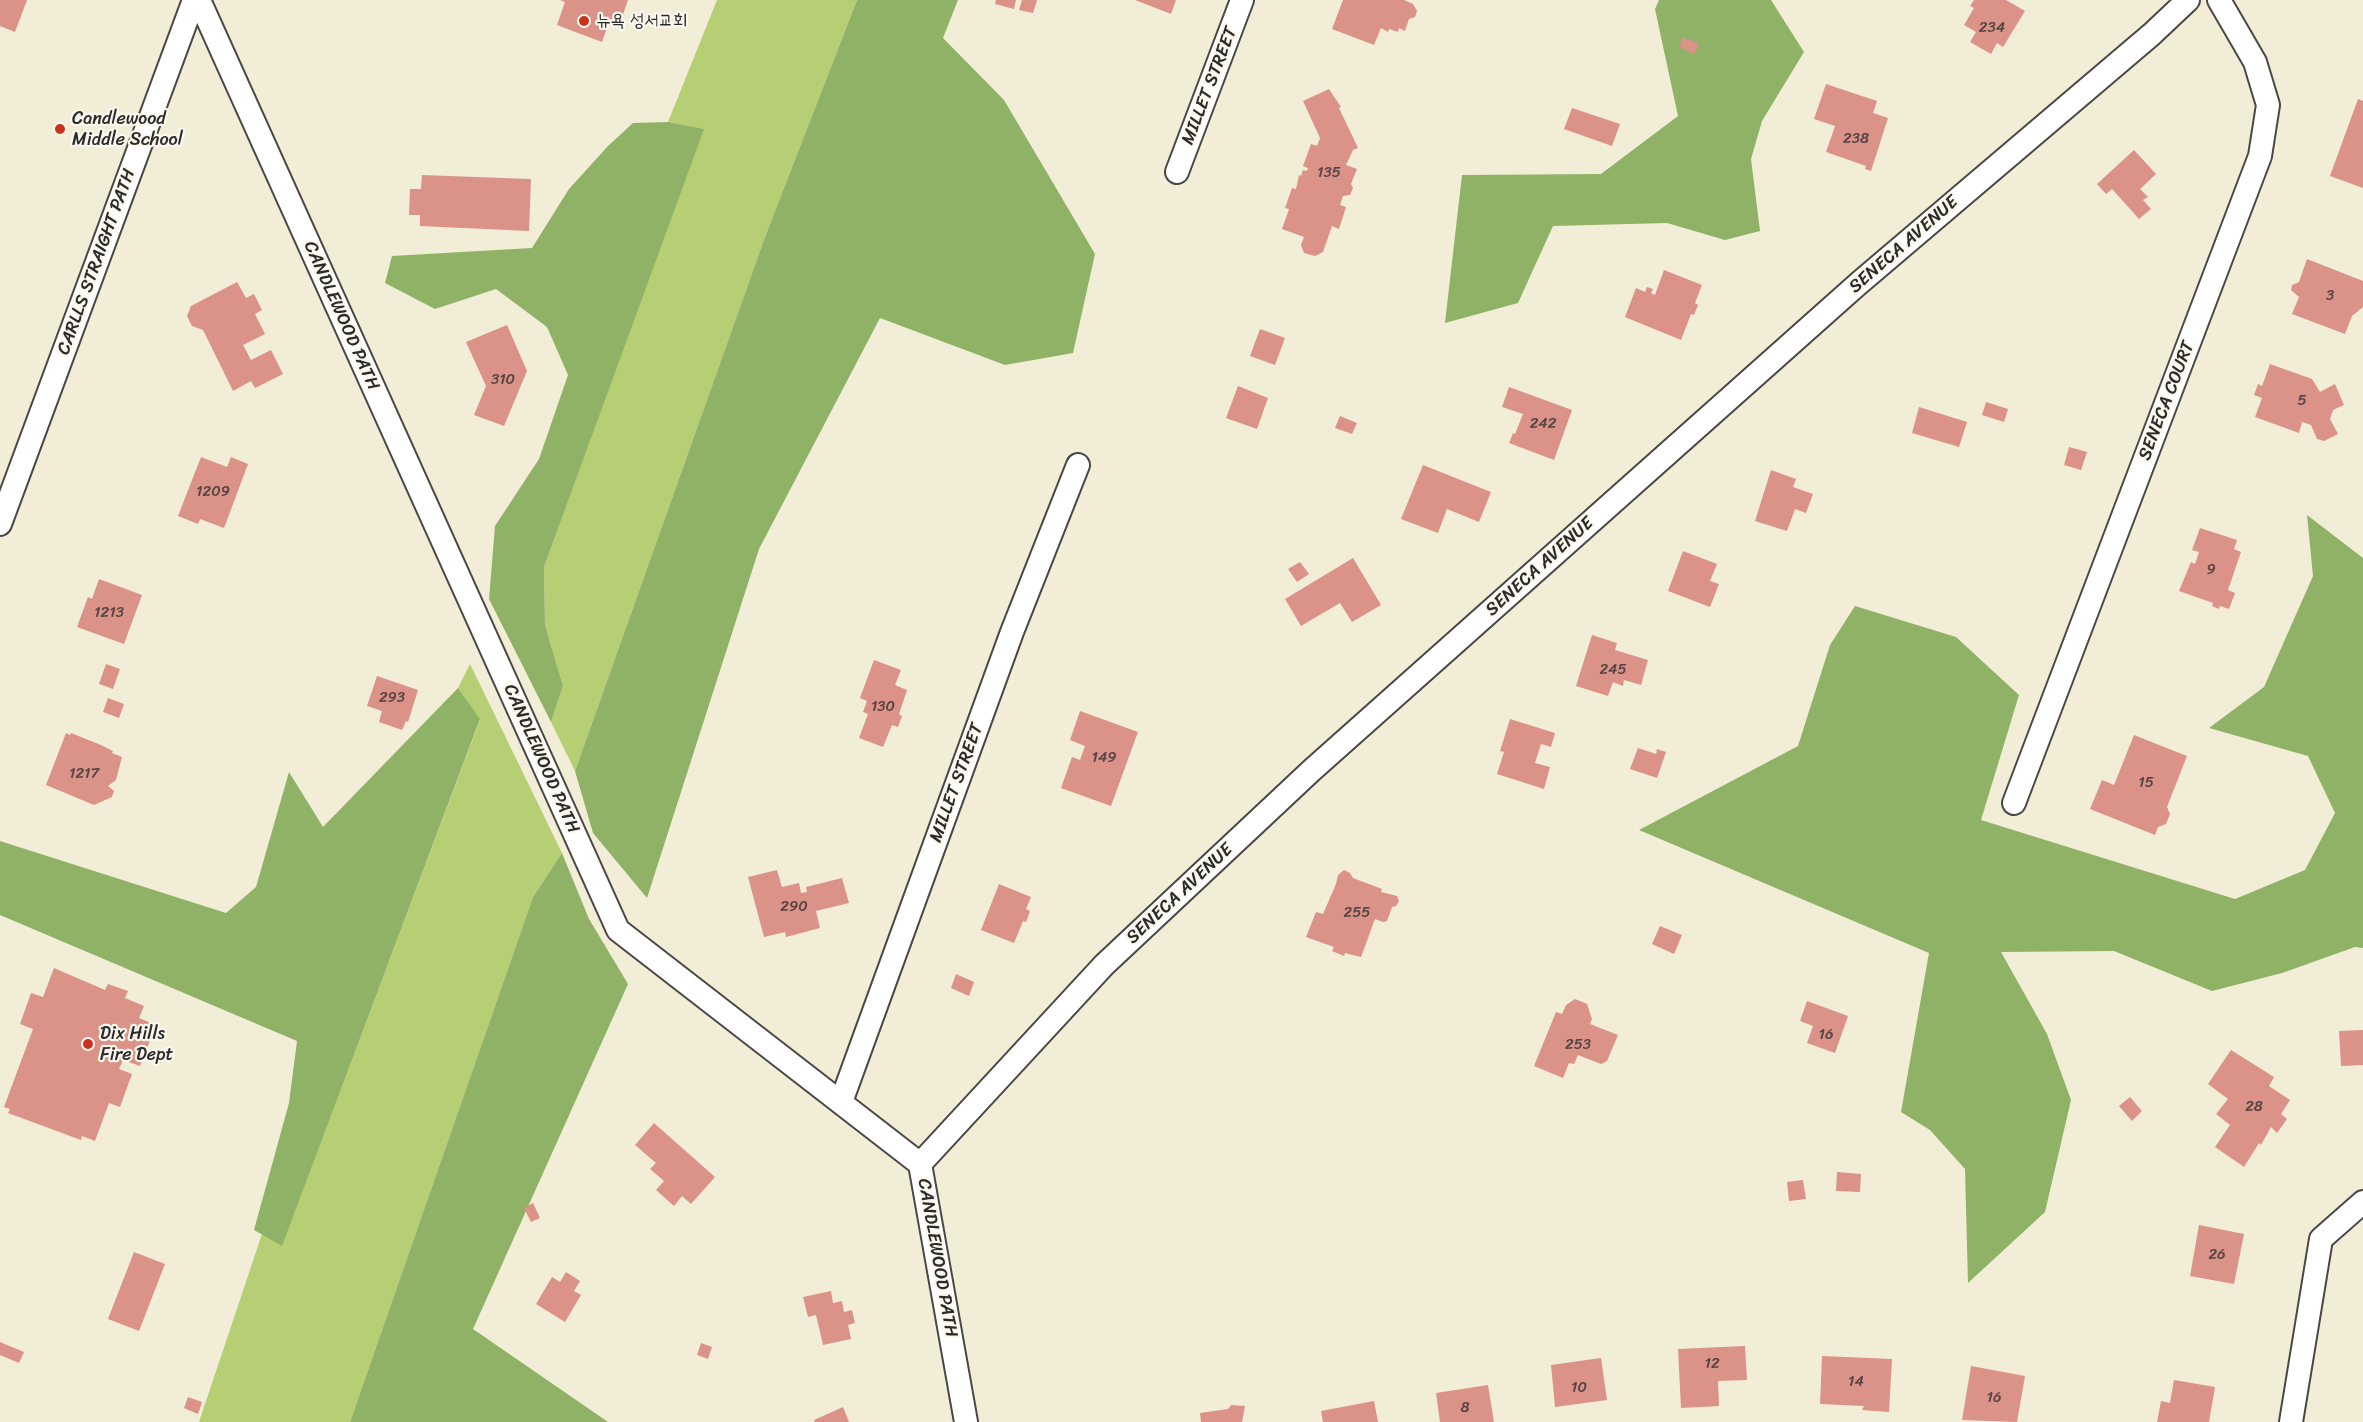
<!DOCTYPE html>
<html>
<head>
<meta charset="utf-8">
<style>
	body { margin:0 }
	canvas { display:block; background:#f2edd6 }
</style>
</head>
<body>
<canvas width="2363" height="1422"></canvas>
<script>
const ctx = document.querySelector('canvas').getContext('2d');
ctx.lineJoin = 'round';
function fill(path, color) {
  ctx.fillStyle = color;
  ctx.fill(path, 'evenodd');
}
function strokePath(path, color, width, dash) {
  ctx.strokeStyle = color;
  ctx.lineWidth = width;
  ctx.lineCap = dash ? 'butt' : 'round';
  ctx.setLineDash(dash || []);
  ctx.stroke(path);
}
function write(font, color, halo, rows, align = 'center') {
  ctx.font = font + ' Sriracha,"Poor Story",sans-serif';
  ctx.lineWidth = 4.5;
  ctx.setLineDash([]);
  ctx.textBaseline = 'middle';
  ctx.strokeStyle = halo;
  ctx.fillStyle = color;
  for (const [text, x, y, turn = 0] of rows) {
    ctx.save();
    ctx.translate(x, y);
    ctx.rotate((+turn || 0) * Math.PI / 180);
    ctx.textAlign = isNaN(turn) ? turn : align;
    if (halo) ctx.strokeText(text, 0, 0);
    ctx.fillText(text, 0, 0);
    ctx.restore();
  }
}
fill(new Path2D(`
	M 717,0 L 857,0 L 765,237 L 575,771 L 551,722 L 563,686 L 545,625 L 544,567 L 703,129 L 668,122 Z
	M 470,664 L 562,853 L 533,897 L 350,1422 L 199,1422 L 262,1234 L 282,1245 L 480,720 L 458,688 Z`), '#b6cf74');
fill(new Path2D(`
	M 857,0 L 958,0 L 943,38 L 1004,100 L 1095,254 L 1073,353 L 1005,365 L 880,318 L 759,549 L 647,898 L 593,833 L 575,771 L 765,237 Z
	M 1659,0 L 1771,0 L 1804,52 L 1762,121 L 1751,159 L 1760,231 L 1725,240 L 1667,223 L 1553,226 L 1518,303 L 1445,323 L 1462,175 L 1601,174 L 1678,116 L 1655,9 Z
	M 668,122 L 704,129 L 544,567 L 545,625 L 563,686 L 551,722 L 489,599 L 495,526 L 539,459 L 568,375 L 547,327 L 496,289 L 435,309 L 385,283 L 392,256 L 532,248 L 569,189 L 608,146 L 633,123 Z
	M 2307,515 L 2363,558 L 2363,948 L 2355,947 L 2282,973 L 2212,991 L 2114,951 L 2001,952 L 2047,1034 L 2071,1100 L 2045,1212 L 1968,1283 L 1965,1169 L 1930,1130 L 1901,1112 L 1929,953 L 1639,830 L 1798,746 L 1830,645 L 1855,606 L 1956,637 L 2019,695 L 1981,820 L 2235,899 L 2305,870 L 2335,813 L 2308,756 L 2209,728 L 2264,687 L 2313,576 Z
	M 458,688 L 480,719 L 282,1246 L 254,1230 L 289,1103 L 297,1041 L 0,915 L 0,841 L 226,913 L 256,887 L 289,772 L 323,827 Z
	M 562,853 L 589,919 L 628,984 L 473,1329 L 608,1422 L 350,1422 L 533,897 Z`), '#90b266');
fill(new Path2D(`
	M 0,0 L 27,0 L 15,32 L 0,26 Z
	M 560,0 L 628,0 L 620,23 L 610,19 L 602,42 L 557,25 L 565,2 Z
	M 996,0 L 1016,0 L 1014,9 L 995,4 Z
	M 1022,0 L 1037,0 L 1033,13 L 1019,10 Z
	M 1135,0 L 1176,0 L 1171,14 Z
	M 1343,0 L 1404,0 L 1413,4 L 1417,11 L 1415,17 L 1409,19 L 1405,31 L 1399,28 L 1398,32 L 1389,29 L 1388,32 L 1381,28 L 1374,45 L 1332,29 Z
	M 1974,0 L 2006,0 L 2025,11 L 2003,47 L 1997,43 L 1991,54 L 1970,42 L 1976,32 L 1964,25 L 1974,8 L 1970,6 Z
	M 1683,37 L 1699,44 L 1694,54 L 1679,47 Z
	M 1826,84 L 1877,101 L 1873,113 L 1888,118 L 1871,171 L 1865,169 L 1866,166 L 1826,152 L 1835,126 L 1814,119 Z
	M 1329,89 L 1341,107 L 1339,108 L 1358,148 L 1353,150 L 1346,165 L 1357,169 L 1351,184 L 1353,188 L 1350,195 L 1343,196 L 1340,205 L 1346,207 L 1339,229 L 1332,226 L 1323,252 L 1315,256 L 1304,253 L 1301,245 L 1304,237 L 1282,229 L 1289,209 L 1285,208 L 1292,188 L 1296,189 L 1299,175 L 1301,176 L 1303,170 L 1307,171 L 1308,168 L 1303,166 L 1311,144 L 1317,146 L 1320,138 L 1303,101 Z
	M 2358,99 L 2363,101 L 2363,188 L 2330,176 Z
	M 1572,108 L 1620,124 L 1612,146 L 1564,129 Z
	M 2134,150 L 2156,174 L 2140,189 L 2148,197 L 2143,200 L 2151,209 L 2139,219 L 2112,189 L 2106,194 L 2097,184 Z
	M 422,175 L 531,179 L 529,231 L 420,226 L 420,215 L 409,215 L 410,189 L 421,189 Z
	M 2307,259 L 2363,281 L 2363,307 L 2352,316 L 2345,334 L 2292,314 L 2299,297 L 2291,290 L 2292,285 L 2299,282 Z
	M 1664,270 L 1702,285 L 1695,303 L 1698,305 L 1694,315 L 1691,314 L 1681,340 L 1625,317 L 1636,288 L 1645,292 L 1647,287 L 1653,289 L 1651,293 L 1655,295 Z
	M 237,282 L 246,298 L 254,294 L 262,310 L 255,314 L 265,334 L 243,345 L 251,360 L 271,350 L 283,374 L 255,388 L 251,381 L 233,391 L 203,330 L 192,326 L 187,316 L 191,306 Z
	M 507,325 L 527,371 L 504,426 L 474,415 L 486,386 L 466,342 Z
	M 1260,329 L 1285,338 L 1275,365 L 1250,356 Z
	M 2270,364 L 2312,379 L 2320,392 L 2335,384 L 2344,405 L 2333,410 L 2330,419 L 2338,434 L 2324,441 L 2317,439 L 2311,425 L 2302,422 L 2299,433 L 2255,417 L 2262,398 L 2254,395 L 2258,384 L 2262,386 Z
	M 1238,386 L 1268,398 L 1257,429 L 1226,418 Z
	M 1509,387 L 1572,410 L 1554,460 L 1509,443 L 1513,433 L 1515,434 L 1523,414 L 1502,407 Z
	M 1986,402 L 2008,409 L 2004,422 L 1982,415 Z
	M 1919,407 L 1967,422 L 1959,447 L 1912,433 Z
	M 1340,416 L 1357,423 L 1352,434 L 1335,428 Z
	M 2069,447 L 2087,452 L 2081,470 L 2064,465 Z
	M 201,457 L 227,467 L 231,457 L 248,464 L 224,528 L 200,519 L 198,524 L 178,516 Z
	M 1423,465 L 1491,492 L 1479,522 L 1447,509 L 1438,533 L 1401,519 Z
	M 1771,470 L 1796,479 L 1793,487 L 1813,494 L 1806,513 L 1795,509 L 1787,531 L 1755,521 Z
	M 2200,528 L 2237,540 L 2234,549 L 2241,552 L 2228,590 L 2235,593 L 2229,609 L 2220,606 L 2219,609 L 2212,606 L 2213,603 L 2179,591 L 2191,562 L 2195,564 L 2199,552 L 2192,550 Z
	M 1683,551 L 1717,564 L 1710,581 L 1719,584 L 1710,607 L 1668,591 Z
	M 1353,558 L 1381,605 L 1352,622 L 1340,603 L 1301,626 L 1285,599 Z
	M 1300,562 L 1309,574 L 1297,582 L 1288,569 Z
	M 99,579 L 142,595 L 124,644 L 77,627 L 88,597 L 92,599 Z
	M 1592,635 L 1617,643 L 1615,650 L 1648,660 L 1641,685 L 1624,680 L 1623,686 L 1613,682 L 1608,696 L 1576,686 Z
	M 874,660 L 901,670 L 895,685 L 907,690 L 899,714 L 902,716 L 898,727 L 892,725 L 883,747 L 859,738 L 868,714 L 863,712 L 867,701 L 860,698 Z
	M 106,664 L 120,669 L 113,689 L 99,684 Z
	M 377,676 L 418,690 L 408,722 L 406,721 L 402,730 L 379,722 L 382,711 L 367,706 Z
	M 108,698 L 124,704 L 119,718 L 103,712 Z
	M 1080,711 L 1138,732 L 1111,806 L 1061,788 L 1072,757 L 1080,760 L 1085,746 L 1070,740 Z
	M 1510,719 L 1555,733 L 1551,747 L 1541,744 L 1535,763 L 1550,767 L 1544,789 L 1497,774 L 1504,752 L 1500,751 Z
	M 66,733 L 70,735 L 71,733 L 101,745 L 113,751 L 112,753 L 122,757 L 116,780 L 108,786 L 114,791 L 112,797 L 94,805 L 46,785 Z
	M 2134,735 L 2187,756 L 2167,807 L 2170,814 L 2166,824 L 2158,827 L 2155,835 L 2090,809 L 2102,780 L 2114,785 Z
	M 1638,748 L 1656,754 L 1657,749 L 1666,752 L 1657,778 L 1630,769 Z
	M 777,870 L 782,887 L 799,883 L 801,893 L 807,892 L 806,887 L 842,878 L 849,903 L 816,911 L 820,928 L 786,937 L 785,932 L 764,937 L 748,877 Z
	M 1344,870 L 1350,873 L 1353,878 L 1382,889 L 1381,892 L 1397,896 L 1399,901 L 1396,906 L 1392,907 L 1387,921 L 1383,922 L 1375,919 L 1361,957 L 1345,953 L 1344,956 L 1332,951 L 1334,947 L 1306,937 L 1316,912 L 1323,914 L 1336,884 L 1338,875 Z
	M 999,884 L 1031,897 L 1026,909 L 1030,911 L 1026,922 L 1023,921 L 1014,943 L 981,930 Z
	M 1660,926 L 1682,935 L 1674,954 L 1652,944 Z
	M 54,968 L 105,990 L 108,984 L 128,991 L 125,998 L 144,1006 L 139,1018 L 156,1025 L 140,1066 L 123,1060 L 119,1069 L 132,1074 L 120,1107 L 109,1103 L 95,1141 L 82,1136 L 81,1140 L 8,1113 L 10,1109 L 4,1107 L 33,1029 L 20,1024 L 31,993 L 43,997 Z
	M 956,974 L 974,982 L 969,996 L 951,988 Z
	M 1575,999 L 1587,1004 L 1592,1019 L 1590,1024 L 1618,1035 L 1607,1061 L 1601,1064 L 1578,1055 L 1574,1064 L 1569,1063 L 1563,1078 L 1534,1066 L 1556,1012 L 1562,1014 L 1566,1005 Z
	M 1807,1001 L 1848,1016 L 1835,1053 L 1807,1043 L 1813,1026 L 1800,1021 Z
	M 2363,1030 L 2363,1065 L 2341,1066 L 2339,1031 Z
	M 2231,1050 L 2274,1077 L 2269,1086 L 2290,1100 L 2281,1114 L 2287,1119 L 2277,1133 L 2271,1127 L 2261,1145 L 2259,1143 L 2244,1167 L 2215,1147 L 2230,1125 L 2216,1114 L 2228,1099 L 2208,1084 Z
	M 2130,1097 L 2142,1111 L 2132,1121 L 2119,1106 Z
	M 654,1123 L 715,1177 L 691,1204 L 682,1196 L 674,1206 L 656,1190 L 664,1181 L 650,1169 L 656,1163 L 635,1145 Z
	M 1837,1172 L 1861,1174 L 1860,1192 L 1836,1191 Z
	M 1803,1180 L 1806,1199 L 1789,1201 L 1787,1182 Z
	M 533,1203 L 540,1218 L 531,1222 L 524,1208 Z
	M 2199,1225 L 2244,1234 L 2234,1284 L 2190,1276 Z
	M 134,1252 L 165,1264 L 139,1331 L 108,1319 Z
	M 566,1272 L 580,1281 L 574,1291 L 581,1295 L 565,1322 L 536,1304 L 552,1277 L 560,1282 Z
	M 831,1291 L 833,1303 L 842,1301 L 844,1312 L 852,1310 L 855,1323 L 848,1325 L 851,1339 L 823,1345 L 816,1315 L 808,1317 L 803,1297 Z
	M 0,1342 L 24,1352 L 19,1363 L 0,1355 Z
	M 701,1343 L 712,1347 L 708,1359 L 697,1355 Z
	M 1745,1346 L 1747,1380 L 1718,1381 L 1719,1406 L 1681,1408 L 1678,1349 Z
	M 1822,1356 L 1892,1359 L 1889,1412 L 1862,1410 L 1864,1406 L 1820,1404 Z
	M 1601,1358 L 1607,1400 L 1555,1407 L 1551,1365 Z
	M 1971,1366 L 2025,1376 L 2017,1422 L 1962,1420 Z
	M 2174,1380 L 2215,1387 L 2209,1422 L 2157,1422 L 2161,1401 L 2170,1403 Z
	M 1488,1385 L 1494,1422 L 1440,1422 L 1436,1393 Z
	M 188,1397 L 202,1402 L 198,1414 L 184,1408 Z
	M 1374,1401 L 1378,1422 L 1323,1422 L 1321,1411 Z
	M 1231,1405 L 1245,1406 L 1242,1422 L 1201,1422 L 1200,1413 L 1228,1409 Z
	M 843,1407 L 849,1422 L 815,1422 L 814,1420 Z`), '#db9289');
const minor = new Path2D(`
	M 199,0 L 618,930 L 920,1164 L 966,1422
	M 1177,172 L 1242,0
	M 0,524 L 194,0
	M 2014,803 L 2260,156 L 2268,105 L 2255,62 L 2219,0
	M 841,1102 L 1012,632 L 1078,465
	M 920,1164 L 1104,965 L 1312,770 L 1858,284 L 2152,34 L 2188,0
	M 2291,1422 L 2321,1239 L 2363,1202`);
strokePath(minor, '#494845', 26);
strokePath(minor, '#fff', 22);
for (const [x, y, r, color] of [
	[584,21,6,"#c8321e"],
	[60,129,6,"#c8321e"],
	[88,1044,6,"#c8321e"]
]) {
  const dot = new Path2D();
  dot.arc(x, y, r, 0, 2 * Math.PI);
  ctx.fillStyle = color;
  ctx.fill(dot);
  strokePath(dot, '#fbf7ec', 2);
}
write('15px', '#574542', null, [
	["234",1992,28],
	["238",1856,139],
	["135",1329,173],
	["3",2330,296],
	["310",503,380],
	["5",2302,401],
	["242",1543,424],
	["1209",213,492],
	["9",2211,570],
	["1213",109,613],
	["245",1613,670],
	["293",392,698],
	["130",883,707],
	["149",1104,758],
	["1217",84,774],
	["15",2146,783],
	["290",794,907],
	["255",1357,913],
	["16",1826,1035],
	["253",1578,1045],
	["28",2254,1107],
	["26",2217,1255],
	["12",1712,1364],
	["14",1856,1382],
	["10",1579,1388],
	["16",1994,1398],
	["8",1465,1408]
]);
write('18px', '#2b2b2b', '#fbf7ec', [
	["뉴욕 성서교회",596,21],
	["Candlewood",72,119],
	["Middle School",72,140],
	["Dix Hills",100,1034],
	["Fire Dept",100,1055]
], 'left');
write('18px', '#2b2b2b', '#fbf7ec', [
	["MILLET STREET",1210,86,-69],
	["SENECA AVENUE",1904,245,-41],
	["CARLLS STRAIGHT PATH",97,262,-70],
	["CANDLEWOOD PATH",341,316,66],
	["SENECA COURT",2167,401,-69],
	["SENECA AVENUE",1540,567,-42],
	["CANDLEWOOD PATH",541,759,66],
	["MILLET STREET",957,783,-70],
	["SENECA AVENUE",1180,894,-43],
	["CANDLEWOOD PATH",937,1258,80]
]);
</script>
</body>
</html>
